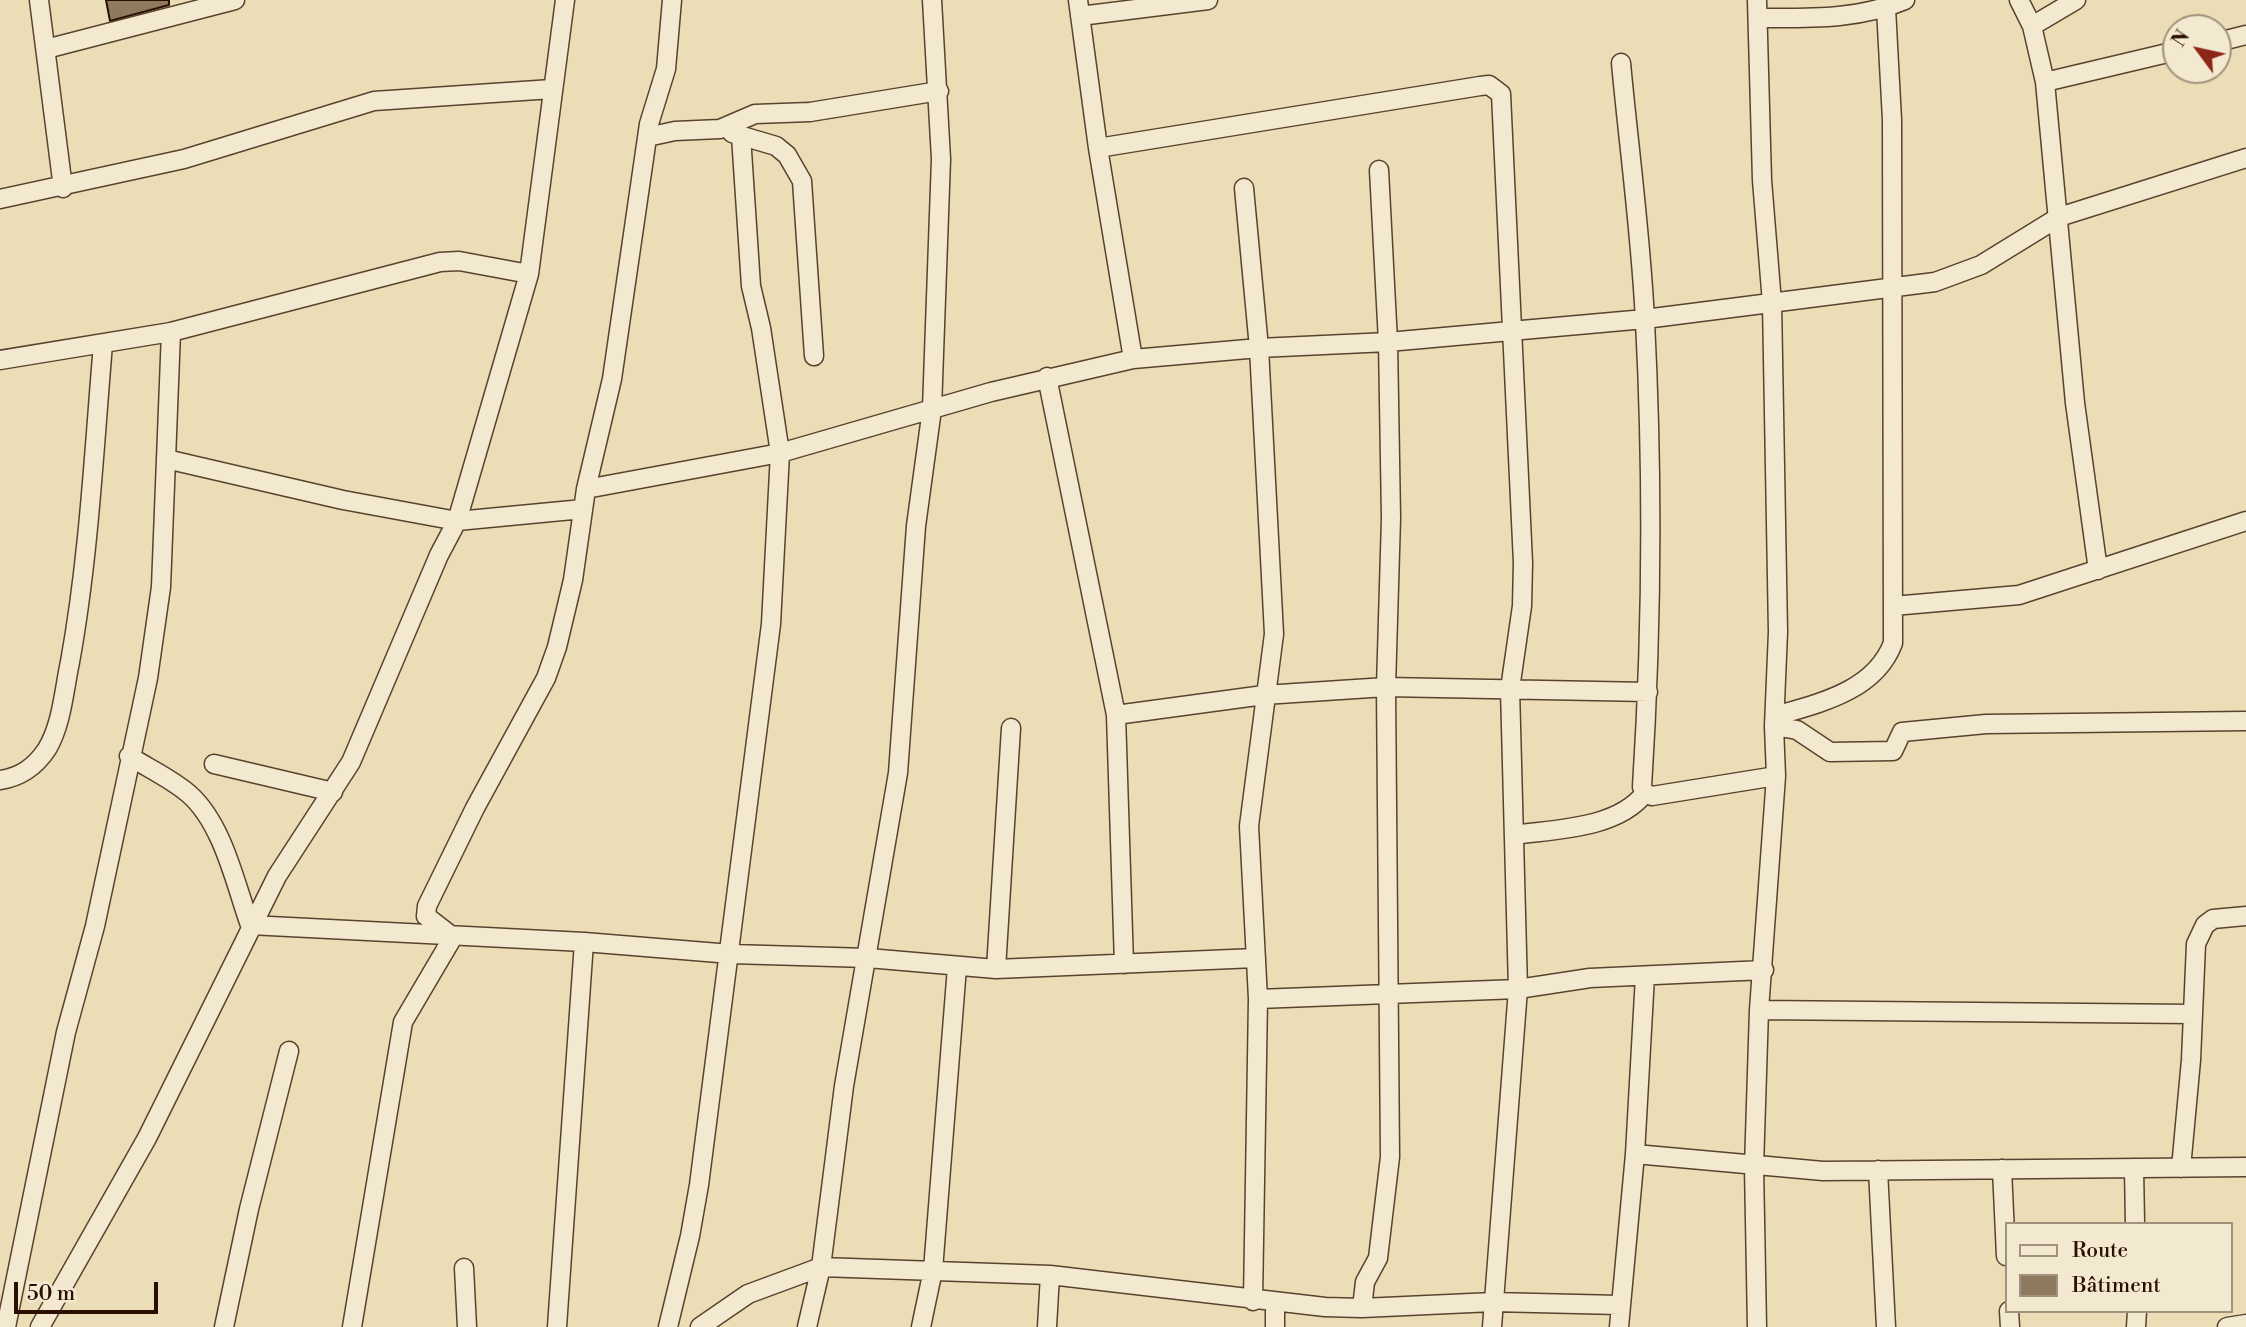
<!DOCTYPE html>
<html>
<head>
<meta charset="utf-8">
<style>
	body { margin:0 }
	#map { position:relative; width:2246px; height:1327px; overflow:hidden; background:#ebddb6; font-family:"Libre Bodoni",serif }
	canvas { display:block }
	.legend { position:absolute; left:2005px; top:1222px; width:228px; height:91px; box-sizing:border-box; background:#f2e9d0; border:2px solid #a2927d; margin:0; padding:9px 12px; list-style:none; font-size:21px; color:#2a0f01 }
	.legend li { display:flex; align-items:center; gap:14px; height:35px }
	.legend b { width:35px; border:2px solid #a2927d }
	.north { position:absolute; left:2162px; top:14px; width:70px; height:70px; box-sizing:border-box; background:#f2e9d0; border:2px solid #a2927d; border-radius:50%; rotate:303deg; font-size:19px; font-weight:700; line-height:28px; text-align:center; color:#2a0f01 }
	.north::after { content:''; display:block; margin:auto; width:24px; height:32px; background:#8f2418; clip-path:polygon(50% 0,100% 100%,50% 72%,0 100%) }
	.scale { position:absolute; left:14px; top:1282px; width:144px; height:32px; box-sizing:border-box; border:4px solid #2a0f01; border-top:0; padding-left:9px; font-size:21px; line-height:24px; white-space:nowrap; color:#2a0f01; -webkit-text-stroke:5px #f2e9d0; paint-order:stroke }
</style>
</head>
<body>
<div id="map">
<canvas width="2246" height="1327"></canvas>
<ul class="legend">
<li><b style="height:9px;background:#f2e9d0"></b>Route</li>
<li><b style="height:19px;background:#8e7a5f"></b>Bâtiment</li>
</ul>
<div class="north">N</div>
<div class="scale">50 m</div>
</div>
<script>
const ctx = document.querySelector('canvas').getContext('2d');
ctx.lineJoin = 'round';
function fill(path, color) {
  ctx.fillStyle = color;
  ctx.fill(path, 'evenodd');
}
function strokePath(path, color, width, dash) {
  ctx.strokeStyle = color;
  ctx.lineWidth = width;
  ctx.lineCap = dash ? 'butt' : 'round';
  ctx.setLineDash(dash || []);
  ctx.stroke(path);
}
const building = new Path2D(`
	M 106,0 L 169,0 L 169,5 L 110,21 Z`);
fill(building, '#8e7a5f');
strokePath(building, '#2a0f01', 2);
const street = new Path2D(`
	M 39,0 L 63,188
	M 1078,0 L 1098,148 L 1133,359
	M 2019,0 L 2032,26 L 2045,82 L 2075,403 L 2098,570
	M 1080,16 L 1208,0
	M 1759,18 C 1809,18 1858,20 1905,0
	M 2032,26 L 2076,0
	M 2218,42 L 2246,35
	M 46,49 L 235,0
	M 1621,63 C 1629,149 1641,235 1645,321 C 1653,476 1652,632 1642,787 L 1645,793
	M 2045,82 L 2176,51
	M 732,133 L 776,146 L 787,155 L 802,181 L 814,356
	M 647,137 L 675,131 L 720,129 L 755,114 L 810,112 L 939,91
	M 1098,148 L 1480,86 L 1489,85 L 1501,94 L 1523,563 L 1522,606 L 1510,689 L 1518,989 L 1492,1327
	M 1244,188 L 1259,348 L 1274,634 L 1249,826 L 1258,999 L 1253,1301
	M 0,199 L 184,159 L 374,101 L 552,89
	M 0,360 L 171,332 L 440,262 L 459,261 L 529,274
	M 1047,377 L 1116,715 L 1124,964
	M 166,459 L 343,500 L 457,521 L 583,509
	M 586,489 L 780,453 L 991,392 L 1133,359 L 1259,348 L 1388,342 L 1645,319 L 1935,282 L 1981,265 L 2059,217 L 2246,158
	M 1893,606 L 2019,595 L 2246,521
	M 1116,715 L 1264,695 L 1386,687 L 1648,692
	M 1775,716 C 1820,703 1875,691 1893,643 L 1892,120 L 1886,8
	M 1774,726 L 1797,730 L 1830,752 L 1893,751 L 1902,732 L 1986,724 L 2246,721
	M 129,756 C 148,768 172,779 189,794 C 223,824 235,883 250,925 L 584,942 L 731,954 L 868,958 L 996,969 L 1256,958
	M 214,764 L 333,792
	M 0,780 C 21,777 35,767 47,749 C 62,724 64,690 70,662 C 89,557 94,450 103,344
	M 1645,793 L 1652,796 L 1776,776
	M 1514,835 C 1556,829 1617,829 1645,793
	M 996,969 L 1011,728
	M 1258,999 L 1518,989 L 1590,978 L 1764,970
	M 1759,1010 L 2193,1014
	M 1635,1154 L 1823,1171 L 2246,1167
	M 2134,1168 L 2135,1224
	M 2181,1168 L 2191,1060 L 2196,944 L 2205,925 L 2213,919 L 2246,916
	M 2002,1169 L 2006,1256
	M 1878,1170 L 1886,1327
	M 464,1268 L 467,1327
	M 1275,1302 L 1275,1327
	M 1362,1308 L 1365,1282 L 1378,1258 L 1390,1157 L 1386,687 L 1391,518 L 1388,342 L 1379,170
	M 2009,1311 L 2010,1327
	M 6,1327 L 66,1032 L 95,926 L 148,678 L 161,587 L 171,332
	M 40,1327 L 147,1138 L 277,876 L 351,762 L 439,555 L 457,521 L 529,274 L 565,0
	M 224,1327 L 249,1209 L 289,1051
	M 352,1327 L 403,1022 L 453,937 L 426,916 L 427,906 L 475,808 L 546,678 L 557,647 L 573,580 L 586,489 L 612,379 L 649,124 L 666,69 L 672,0
	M 557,1327 L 584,942
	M 668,1327 L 690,1236 L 699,1185 L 771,624 L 780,453 L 761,328 L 751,286 L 741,136
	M 700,1327 L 748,1294 L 821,1267 L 1050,1275 L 1325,1307 L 1362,1308 L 1493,1302 L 1619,1305
	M 807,1327 L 821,1267 L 844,1086 L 898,773 L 916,526 L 932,409 L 941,159 L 932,0
	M 921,1327 L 933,1270 L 957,967
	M 1047,1327 L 1050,1275
	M 1619,1327 L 1635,1154 L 1645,976
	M 1757,1327 L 1754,1167 L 1759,1010 L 1776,776 L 1774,726 L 1778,632 L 1772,303 L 1762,180 L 1757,0
	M 2136,1327 L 2137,1311
	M 2227,1327 L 2246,1324`);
strokePath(street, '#5a422e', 21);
strokePath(street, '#f2e9d0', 18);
</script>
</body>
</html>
